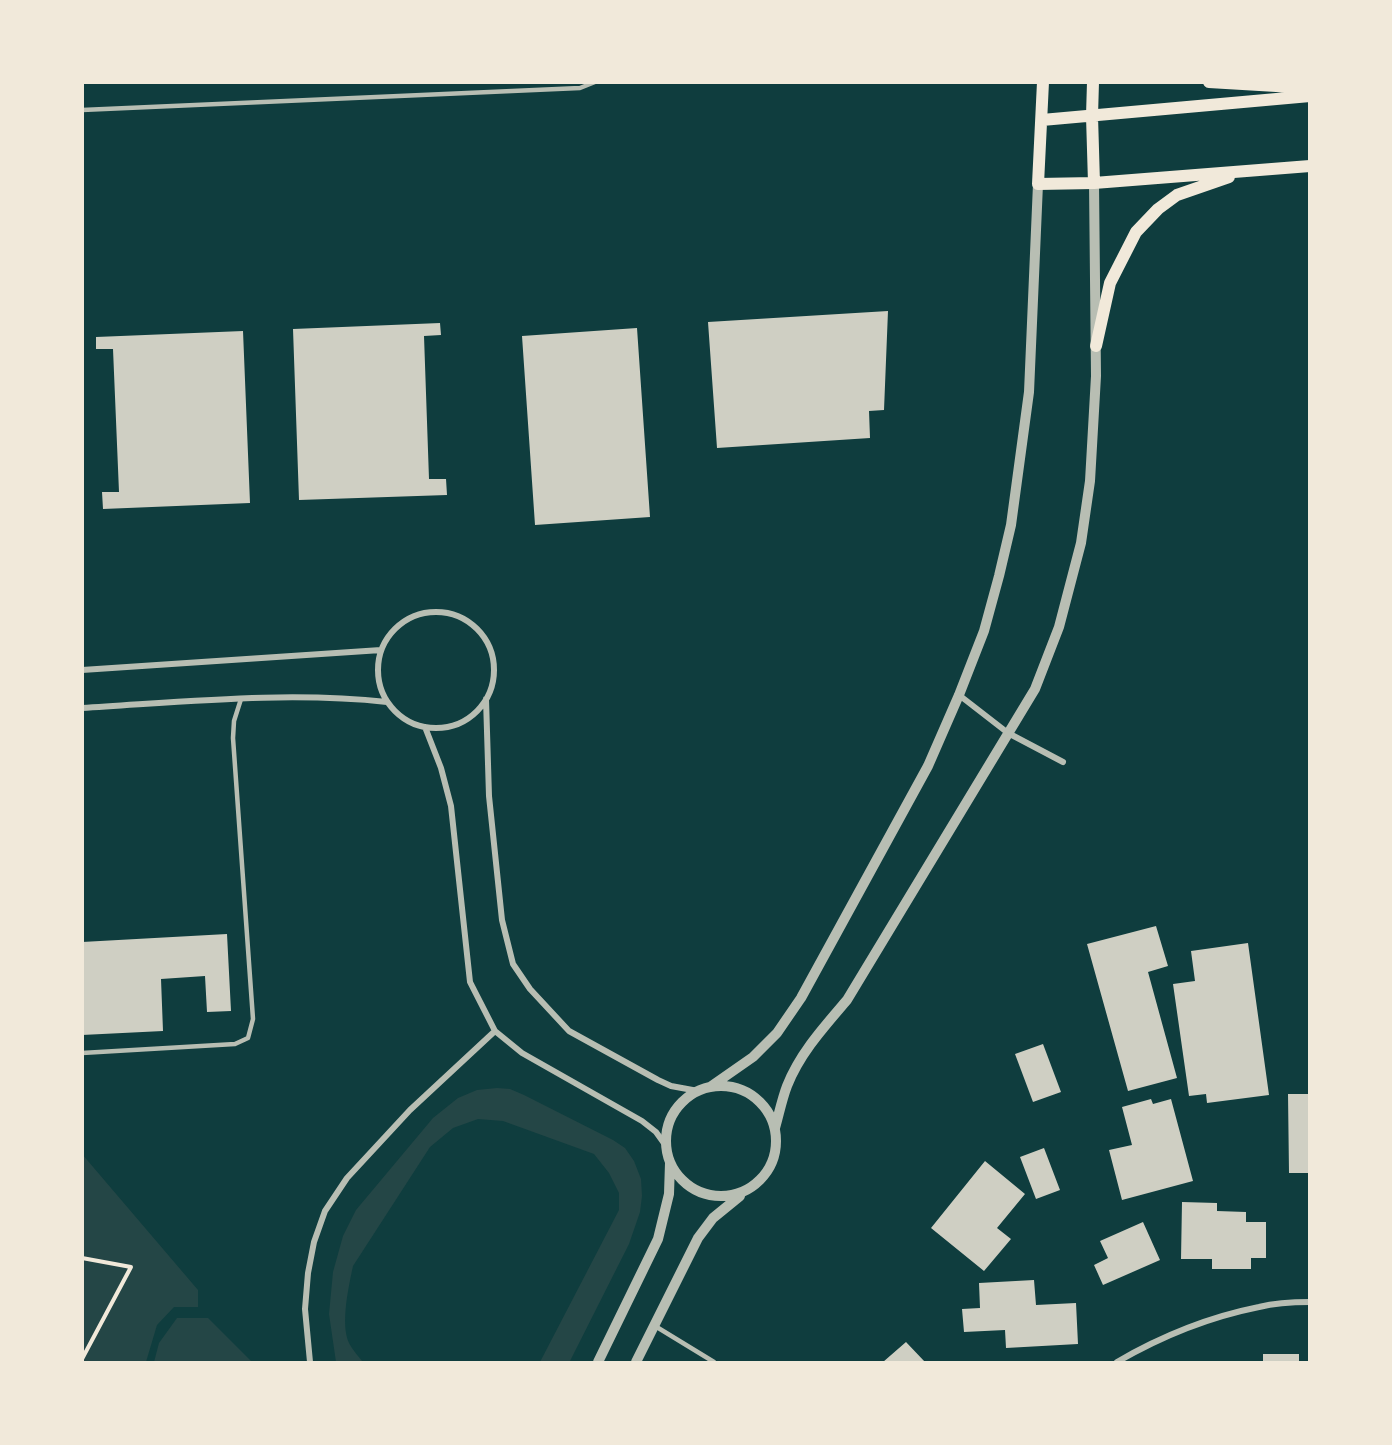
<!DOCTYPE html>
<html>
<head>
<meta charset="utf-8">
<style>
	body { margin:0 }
	#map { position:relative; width:1392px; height:1445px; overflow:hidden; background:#0f3d3e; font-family:Merriweather,serif }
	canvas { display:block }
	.frame { position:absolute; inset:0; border:84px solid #f1e9da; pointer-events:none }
</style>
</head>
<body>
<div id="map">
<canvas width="1392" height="1445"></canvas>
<div class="frame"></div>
</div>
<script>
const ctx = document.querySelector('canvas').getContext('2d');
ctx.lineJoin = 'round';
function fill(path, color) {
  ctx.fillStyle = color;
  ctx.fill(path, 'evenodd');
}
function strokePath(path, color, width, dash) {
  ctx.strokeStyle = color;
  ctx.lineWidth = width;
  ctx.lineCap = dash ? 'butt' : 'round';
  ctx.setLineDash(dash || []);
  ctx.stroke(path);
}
fill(new Path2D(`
	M 497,1088 L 510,1089 L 524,1095 L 613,1140 L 625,1148 L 634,1161 L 641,1179 L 642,1196 L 640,1212 L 629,1244 L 570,1361 L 569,1362 L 540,1362 L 619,1210 L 619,1193 L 609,1173 L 594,1154 L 503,1121 L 478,1119 L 453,1128 L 430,1147 L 353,1266 C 349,1285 340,1324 349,1343 C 352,1349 358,1356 363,1362 L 336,1362 L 329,1314 L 333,1272 L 343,1236 L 356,1210 L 433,1118 L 458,1098 L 477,1090 Z
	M 82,1154 L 198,1290 L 198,1307 L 174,1307 L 157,1325 L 146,1362 L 83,1362 Z
	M 177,1318 L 208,1318 L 252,1362 L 154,1362 L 159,1343 Z`), '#244646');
fill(new Path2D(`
	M 888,311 L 884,410 L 869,411 L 870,438 L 717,448 L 708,322 Z
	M 440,323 L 441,335 L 424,336 L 429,479 L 446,479 L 447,495 L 299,500 L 293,329 Z
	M 637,328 L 650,517 L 535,525 L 522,336 Z
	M 243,331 L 250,503 L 103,509 L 102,492 L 119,492 L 113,349 L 96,349 L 96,337 Z
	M 1156,926 L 1168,966 L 1148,972 L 1177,1078 L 1128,1091 L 1087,944 Z
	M 227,934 L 231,1011 L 207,1012 L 205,976 L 161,979 L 163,1031 L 82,1035 L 82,942 Z
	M 1248,943 L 1269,1095 L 1207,1103 L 1206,1094 L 1189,1096 L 1173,984 L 1195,981 L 1191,951 Z
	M 1043,1044 L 1061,1092 L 1033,1102 L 1015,1054 Z
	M 1288,1094 L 1310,1094 L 1310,1173 L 1289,1173 Z
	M 1151,1099 L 1153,1104 L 1171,1099 L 1193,1181 L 1122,1200 L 1109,1150 L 1132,1145 L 1122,1107 Z
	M 1044,1148 L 1060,1190 L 1036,1199 L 1020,1157 Z
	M 985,1161 L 1025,1194 L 997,1228 L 1011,1239 L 984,1271 L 931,1228 Z
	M 1182,1202 L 1217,1203 L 1217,1211 L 1246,1212 L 1246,1222 L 1266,1222 L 1266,1258 L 1251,1258 L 1251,1269 L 1212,1269 L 1212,1259 L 1181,1259 Z
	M 1143,1222 L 1160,1260 L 1103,1285 L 1094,1265 L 1108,1258 L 1100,1241 Z
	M 1034,1280 L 1036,1305 L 1076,1303 L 1078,1344 L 1006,1348 L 1005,1330 L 964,1332 L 962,1309 L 980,1308 L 979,1283 Z
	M 906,1342 L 925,1362 L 883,1362 Z
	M 1263,1354 L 1299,1354 L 1299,1362 L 1263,1362 Z`), '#cfcfc3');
strokePath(new Path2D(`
	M 82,1258 L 131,1267 L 82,1359`), '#f1e9da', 4);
strokePath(new Path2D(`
	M 82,110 L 580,88 L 595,82
	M 82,1053 L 235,1044 L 248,1038 L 253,1019 L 233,738 L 234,721 L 241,699
	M 655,1326 L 714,1362`), '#b8beb3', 4.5);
strokePath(new Path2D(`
	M378 670a58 58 0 1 1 116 0a58 58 0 1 1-116 0Z
	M 82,670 L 381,650
	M 959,695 L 1008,733 L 1063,762
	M 486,699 L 489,796 L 502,920 L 513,964 L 530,989 L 569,1031 L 658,1080 L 671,1086 L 698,1091
	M 82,708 C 184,702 286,691 387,702
	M 425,727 L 441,768 L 451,806 L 470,982 L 495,1031 L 522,1053 L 642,1121 L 656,1132 L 666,1146
	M 310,1362 L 305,1309 L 308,1273 L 314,1242 L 325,1211 L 347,1178 L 410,1110 L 495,1031
	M 1117,1362 C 1160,1337 1209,1317 1259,1307 C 1275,1303 1293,1302 1310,1302`), '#b8beb3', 6);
strokePath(new Path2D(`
	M666 1141a55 55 0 1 1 110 0a55 55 0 1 1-110 0Z
	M 710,1087 L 753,1057 L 777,1033 L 801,998 L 928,766 L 959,695 L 984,631 L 999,576 L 1011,525 L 1029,392 L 1038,184
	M 775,1128 C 779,1114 782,1099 787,1086 C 800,1053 824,1027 847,1000 L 1035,689 L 1059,627 L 1081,543 L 1090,481 L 1096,376 L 1094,183
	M 598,1362 L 658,1239 L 669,1194 L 670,1163
	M 636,1362 L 698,1238 L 713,1218 L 740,1196`), '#b8beb3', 10);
strokePath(new Path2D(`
	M 1043,82 L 1038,184 L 1094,183 L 1310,166
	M 1093,82 L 1092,116 L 1094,183
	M 1209,82 L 1310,88
	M 1042,120 L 1310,96
	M 1096,346 L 1110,283 L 1136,232 L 1158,209 L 1177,195 L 1229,177`), '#f1e9da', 12);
</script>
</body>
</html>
